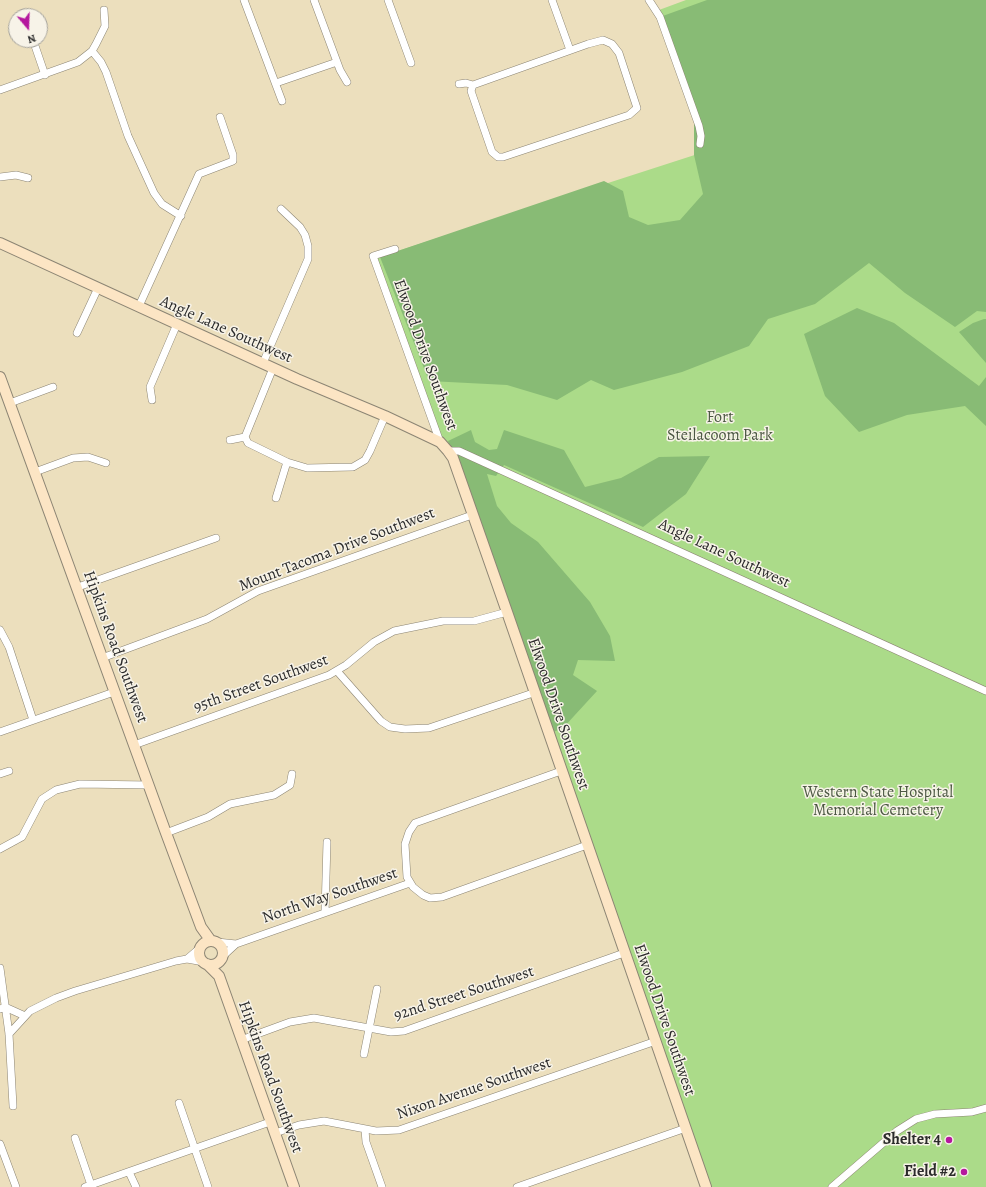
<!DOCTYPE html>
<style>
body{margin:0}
#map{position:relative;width:986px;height:1187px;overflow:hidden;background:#ecdfbd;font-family:Alegreya,serif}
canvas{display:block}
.north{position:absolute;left:8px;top:8px;width:40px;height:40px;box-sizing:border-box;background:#f7f3e8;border:1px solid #a5a39c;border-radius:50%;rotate:161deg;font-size:11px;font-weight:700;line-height:16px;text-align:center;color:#2b2b2b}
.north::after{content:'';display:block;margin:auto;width:14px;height:18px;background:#b5179e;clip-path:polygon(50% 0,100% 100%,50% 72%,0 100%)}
</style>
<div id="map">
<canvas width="986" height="1187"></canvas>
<div class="north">N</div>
</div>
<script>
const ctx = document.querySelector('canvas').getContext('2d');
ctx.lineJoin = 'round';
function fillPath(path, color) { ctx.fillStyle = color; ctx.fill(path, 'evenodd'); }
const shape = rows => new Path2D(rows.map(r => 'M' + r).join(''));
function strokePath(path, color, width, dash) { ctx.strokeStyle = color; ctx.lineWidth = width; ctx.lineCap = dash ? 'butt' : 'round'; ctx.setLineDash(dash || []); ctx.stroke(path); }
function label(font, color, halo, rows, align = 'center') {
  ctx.font = font + ' Alegreya,serif'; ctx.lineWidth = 3; ctx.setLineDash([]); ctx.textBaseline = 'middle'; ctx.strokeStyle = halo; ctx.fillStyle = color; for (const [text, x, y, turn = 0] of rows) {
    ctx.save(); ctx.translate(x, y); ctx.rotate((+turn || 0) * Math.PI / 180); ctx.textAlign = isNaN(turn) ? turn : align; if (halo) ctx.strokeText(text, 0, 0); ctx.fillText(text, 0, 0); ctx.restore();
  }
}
fillPath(shape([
 [686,0,986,0,986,1187,711,1187,376,258,707,151,659,10]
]), '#abdb89');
fillPath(shape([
 [707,0,986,0,986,312,977,311,955,327,905,293,869,263,815,304,768,319,749,346,682,372,614,390,591,380,557,400,507,385,429,381,380,257,604,181,623,191,629,217,648,225,680,220,703,194,694,155,694,113,660,17],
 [857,308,894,323,979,386,986,377,986,426,965,406,907,415,859,432,825,396,804,334],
 [984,319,986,319,986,363,959,332,973,323],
 [471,430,475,442,489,450,497,449,504,430,564,450,585,487,621,478,659,457,710,456,686,494,643,527,504,465,496,476,487,474,497,506,511,523,538,542,590,602,610,636,615,661,578,660,573,675,597,691,563,728,551,733,448,441]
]), '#88bb75');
const street = shape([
 [244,0,282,101],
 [314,0,340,70,347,82],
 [388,0,411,63],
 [552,0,570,50],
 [649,0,660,17,699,126,701,136,700,144],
 [33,40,45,75],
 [92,51,101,62,106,72,128,136,154,193,162,204,181,216],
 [276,83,337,62],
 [459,84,466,83,473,85,588,44,603,40,612,44,619,53,637,108,629,115,503,157,498,157,492,152,471,91,473,85],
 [0,90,78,62,92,51,96,44,105,26,104,10],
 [0,177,16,175,28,178],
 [395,249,373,256,440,442],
 [139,306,199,174,233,161,233,155,220,117],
 [77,333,98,288],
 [263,363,308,259,308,246,305,235,300,227,281,209],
 [273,368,245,437,248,443,287,462,307,468,353,467,365,460,370,451,385,416],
 [152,400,150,387,177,324],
 [10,403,53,387],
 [230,440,245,437],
 [448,451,459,451,986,691],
 [35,472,73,458,88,457,106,463],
 [276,498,287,462],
 [78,587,216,538],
 [0,630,9,647,33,720],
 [102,658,207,619,258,591,472,515],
 [337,671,381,721,390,727,405,729,429,728,533,693],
 [0,732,114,692],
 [134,745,329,675,346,665,374,642,394,631,443,621,474,621,507,612],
 [561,771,415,823,409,832,405,844,407,877,413,887,423,895,430,898,442,897,587,845],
 [0,774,9,771],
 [166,833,208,817,230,804,274,795,290,785,292,774],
 [0,849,22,837,42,799,56,790,80,784,149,785],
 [325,912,327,842],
 [217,942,236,944],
 [223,956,236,944,410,883],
 [187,959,200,948],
 [0,968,9,1034,13,1106],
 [0,1009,5,1007,25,1016],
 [9,1034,30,1011,56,998,75,991,176,961,187,959,204,962],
 [241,1040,290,1022,314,1018,391,1032,404,1031,624,953],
 [364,1054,377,989],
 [179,1103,208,1187],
 [365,1130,366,1142,382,1187],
 [275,1133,299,1125,324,1121,376,1131,399,1130,656,1041],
 [75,1138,91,1185],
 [0,1144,16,1187],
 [129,1172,136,1187],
 [85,1187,270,1122],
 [517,1187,686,1128],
 [832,1187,897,1131,916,1119,935,1114,972,1112,986,1108]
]);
const secondary = shape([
 [0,243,297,379,385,416,440,442,448,451,453,458,507,612,706,1187],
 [0,377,166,833,201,927,211,941],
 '199 953a12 12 0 1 1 24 0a12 12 0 1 1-24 0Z',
 [207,964,219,976,294,1187]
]);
strokePath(street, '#8c8574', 8);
strokePath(secondary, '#8c8574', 12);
strokePath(street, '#fff', 7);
strokePath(secondary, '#fce5c4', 10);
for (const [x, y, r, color] of [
 [949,1140,4,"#b5179e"],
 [964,1172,4,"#b5179e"]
]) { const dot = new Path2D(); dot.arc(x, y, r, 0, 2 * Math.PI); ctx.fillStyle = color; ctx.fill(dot); strokePath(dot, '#f7f3e8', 1.5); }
label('16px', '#2b2b2b', '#f7f3e8', [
 ["Angle Lane Southwest",226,330,24],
 ["Elwood Drive Southwest",425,355,70],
 ["Mount Tacoma Drive Southwest",337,550,-21],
 ["Angle Lane Southwest",724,554,25],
 ["Hipkins Road Southwest",115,647,70],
 ["95th Street Southwest",261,684,-20],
 ["Elwood Drive Southwest",558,714,71],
 ["North Way Southwest",330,896,-19],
 ["92nd Street Southwest",464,994,-18],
 ["Elwood Drive Southwest",664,1020,71],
 ["Hipkins Road Southwest",270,1077,70],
 ["Nixon Avenue Southwest",474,1089,-19]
]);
label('16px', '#4b5742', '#f7f3e8', [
 ["Fort",720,418],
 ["Steilacoom Park",720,436],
 ["Western State Hospital",878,793],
 ["Memorial Cemetery",878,811]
]);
label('bold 16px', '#2b2b2b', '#f7f3e8', [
 ["Shelter 4",941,1140],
 ["Field #2",956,1172]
], 'right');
</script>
